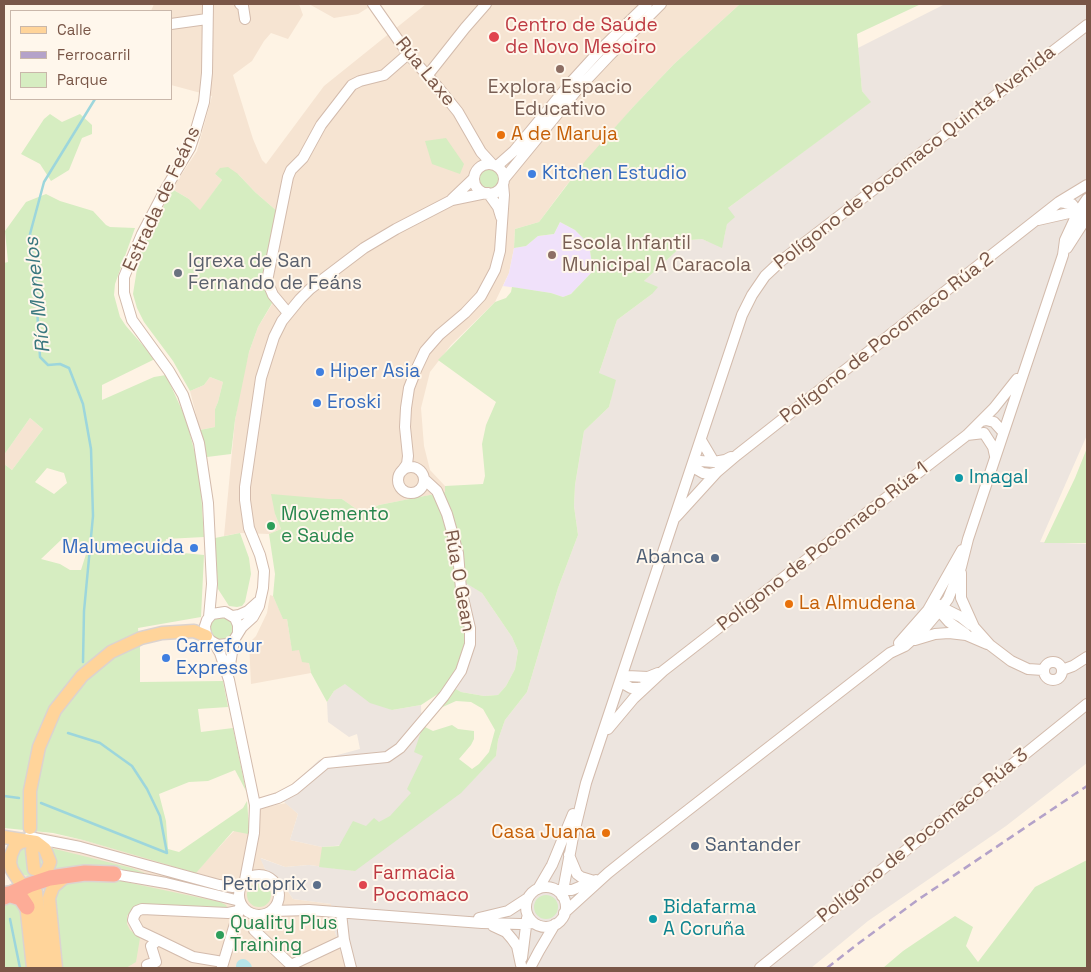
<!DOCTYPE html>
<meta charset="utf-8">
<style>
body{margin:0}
#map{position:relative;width:1091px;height:972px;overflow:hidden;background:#fef3e4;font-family:"Space Grotesk",sans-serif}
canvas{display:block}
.frame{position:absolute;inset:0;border:5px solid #795647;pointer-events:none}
.legend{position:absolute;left:10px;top:10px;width:162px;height:90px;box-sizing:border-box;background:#fff7ec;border:1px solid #c9b7aa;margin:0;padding:6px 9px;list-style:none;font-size:15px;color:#795647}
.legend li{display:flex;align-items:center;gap:10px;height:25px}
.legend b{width:25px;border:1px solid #c9b7aa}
</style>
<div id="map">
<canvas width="1091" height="972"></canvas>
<div class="frame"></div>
<ul class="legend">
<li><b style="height:6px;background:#ffd49a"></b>Calle</li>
<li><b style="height:6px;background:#b4a2c9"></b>Ferrocarril</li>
<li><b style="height:14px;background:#d6edc1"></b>Parque</li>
</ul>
</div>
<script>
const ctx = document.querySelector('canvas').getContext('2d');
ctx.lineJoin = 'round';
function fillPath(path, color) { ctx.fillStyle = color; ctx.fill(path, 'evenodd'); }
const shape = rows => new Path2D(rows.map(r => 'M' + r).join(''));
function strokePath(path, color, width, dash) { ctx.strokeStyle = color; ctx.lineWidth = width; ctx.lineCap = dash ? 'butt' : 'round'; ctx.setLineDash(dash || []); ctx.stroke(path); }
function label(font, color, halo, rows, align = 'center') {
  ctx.font = font + ' "Space Grotesk",sans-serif'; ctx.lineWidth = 4; ctx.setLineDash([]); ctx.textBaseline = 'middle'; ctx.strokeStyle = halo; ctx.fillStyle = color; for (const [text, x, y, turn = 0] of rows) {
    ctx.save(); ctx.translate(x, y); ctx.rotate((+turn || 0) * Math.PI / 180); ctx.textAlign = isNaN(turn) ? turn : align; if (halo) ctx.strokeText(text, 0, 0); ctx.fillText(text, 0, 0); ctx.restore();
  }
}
fillPath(shape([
 [154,4,299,4,303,15,288,39,271,33,264,41,252,61,233,75,253,139,262,160,266,164,324,86,426,4,740,4,674,64,633,107,565,187,539,222,515,229,514,248,509,273,495,302,451,345,430,372,421,408,424,446,430,470,445,486,446,492,379,505,362,513,342,499,329,499,275,514,281,529,269,534,240,533,224,536,235,420,242,380,249,352,258,327,274,301,266,289,278,212,255,192,238,174,215,174,222,180,200,211,189,199,172,189,197,151,212,96,171,85,171,11,151,11],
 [309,4,374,4,358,14,334,18],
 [210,377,223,382,218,402,215,409,215,427,200,430,190,391,204,385],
 [30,418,43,429,12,470,4,464,4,455],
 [270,595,273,596,283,618,287,619,292,650,299,649,309,663,311,673,251,684,249,643,256,636,267,613],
 [286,803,298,814,290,840,322,847,355,871,309,865,285,867,261,858,265,869,279,878,293,899,331,904,331,918,342,956,348,968,27,968,24,927,12,843,25,829,83,840,196,872,234,831,249,827,249,811]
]), '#f6e4d2');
fillPath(shape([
 [945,4,1087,4,1087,435,1040,542,1087,544,1087,763,1006,826,868,921,811,968,348,968,342,956,331,918,331,904,293,899,279,878,265,869,260,858,285,867,309,865,355,871,356,844,322,847,290,840,298,814,275,794,292,785,319,760,360,749,357,734,349,737,328,722,327,702,334,691,346,683,392,710,421,705,423,756,461,792,496,756,498,740,505,720,527,692,558,588,578,535,574,506,575,485,584,431,609,407,611,399,599,373,617,320,652,294,644,281,683,245,690,240,702,239,709,242,724,238,727,223,728,208,870,102,862,91,858,48],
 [464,581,482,593,512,637,518,651,515,669,506,686,498,695,484,696,461,692,453,688]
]), '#ede5df');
fillPath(shape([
 [560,222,575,230,589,244,593,271,571,294,563,297,551,293,503,286,509,273,514,248,526,246,538,236,554,234]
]), '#f0e1fa');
fillPath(shape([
 [740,4,921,4,857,34,862,91,871,102,728,208,735,217,727,224,722,248,702,239,690,240,683,245,644,281,658,287,652,294,617,320,599,373,616,380,609,407,584,431,575,485,574,506,578,535,558,588,527,692,505,720,498,740,496,756,461,793,355,871,319,867,322,847,339,846,353,821,366,826,374,818,379,822,390,816,411,793,407,789,423,756,414,752,423,726,433,731,452,725,458,729,474,731,474,739,471,745,459,759,472,769,479,764,489,752,495,730,483,709,471,702,456,701,436,710,444,690,421,705,392,710,370,703,345,684,334,691,327,702,311,673,309,663,302,662,299,650,292,651,287,619,283,619,273,596,275,574,269,534,281,529,275,514,271,494,329,499,342,499,362,513,379,505,445,492,445,486,483,484,485,476,482,444,486,425,496,402,438,360,495,302,506,298,511,292,512,287,551,293,563,297,571,294,593,271,589,244,575,230,560,222,554,234,538,236,526,246,514,248,515,229,539,222,586,160,633,107,674,64],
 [464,582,482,593,512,637,518,651,515,669,506,686,498,695,484,696,461,692,454,688,473,626],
 [50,114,62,122,80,114,92,125,92,134,82,138,69,170,51,181,40,164,21,154,44,119],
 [446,138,464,164,460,174,432,164,425,141],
 [228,167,238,174,255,192,278,212,265,282,274,300,258,327,249,352,235,420,231,454,207,457,200,430,215,427,215,409,218,402,223,382,210,377,204,385,190,391,173,361,144,322,137,308,133,294,139,256,172,189,189,199,200,210,222,180,215,174,220,168],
 '478 179a11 11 0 1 1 22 0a11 11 0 1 1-22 0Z',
 [46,194,60,201,93,211,106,225,110,227,135,228,115,284,114,295,120,317,126,326,155,359,102,385,102,400,154,377,166,375,186,419,197,461,201,492,204,537,166,539,164,551,204,555,201,617,138,628,140,648,140,682,223,681,228,707,198,709,201,732,233,728,246,791,235,770,208,781,189,782,159,794,166,821,168,849,179,852,243,808,247,801,249,827,248,834,233,831,196,873,83,840,53,833,4,828,4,464,12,470,43,429,30,418,4,455,4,263,8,262,5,231,26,202],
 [47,468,64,473,67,483,54,494,35,482],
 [62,539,87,551,81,570,70,570,60,564,41,559],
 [1087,448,1087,543,1044,543,1075,478],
 [240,533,249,558,251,574,245,602,242,606,237,607,229,606,218,589,215,538],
 '209 628a12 12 0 1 1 24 0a12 12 0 1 1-24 0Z',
 [30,844,35,845,43,851,46,861,41,871,28,876,22,874,16,868,14,858,18,850,22,847],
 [26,847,38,848,40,869,28,873],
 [51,848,132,868,147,874,101,866,53,870],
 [1087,860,1087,968,883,968,903,951,955,916,973,927,966,946,978,962,1035,887],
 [89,879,121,881,220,902,226,905,228,909,141,905,132,909,127,916,127,924,130,930,140,938,136,962,126,968,61,968,54,899,62,884],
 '247 895a12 12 0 1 1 24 0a12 12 0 1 1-24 0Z',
 '534 907a12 12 0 1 1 24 0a12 12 0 1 1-24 0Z',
 [11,900,21,907,27,968,4,968,4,903]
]), '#d6edc1');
strokePath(shape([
 [83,662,84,611,93,516,91,449,83,404,69,368,60,364,48,365,40,357,35,276,30,234,44,182,95,99],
 [68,733,100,743,132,766,147,789,160,816,167,853],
 [4,796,19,798],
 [41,803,167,853],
 [10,919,20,968]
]), '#9dd6dc', 2.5);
strokePath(shape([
 [243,966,245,968]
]), '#b7e5e9', 14);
const minor = shape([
 [208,4,207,73,204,102,195,133,190,148,165,190,142,234,124,277,124,293,132,320,169,371,183,395,199,443,208,503,212,584,209,617],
 [240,4,243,6,245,19],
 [373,4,408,54,437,86,458,112,481,152,492,164],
 [171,24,207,19],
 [427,76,465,28,486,4],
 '474 179a15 15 0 1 1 30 0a15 15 0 1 1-30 0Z',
 [497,166,514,151,572,81,603,47,647,4],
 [504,179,577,90,609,56,661,4],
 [488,193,498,207,501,217],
 [452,199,474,178],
 [1059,202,1072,204,1078,212,1080,217],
 [1038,220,1082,210],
 [1067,248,1087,217],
 [288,313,273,295,267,281,288,177,291,170,303,158,321,125,352,85,360,81,384,75,408,54],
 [981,421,986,420,994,422,1003,432],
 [967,435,984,433,993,447,995,456],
 [701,440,714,462],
 '398 480a13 13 0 1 1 26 0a13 13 0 1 1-26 0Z',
 [402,471,407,464,408,456,405,427,406,408,409,388,416,370,425,351,439,335,465,313,481,296,495,270,500,251,504,195,503,184],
 [717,472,710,474,703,473,696,469,693,463,700,461,714,462,725,460,731,457],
 [676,517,717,472,737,455,1059,202,1087,185],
 [961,573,961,598,974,627,990,645,1011,661,1028,669,1043,670],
 [940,605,942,614,949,622,966,634],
 [937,610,945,609,961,617,971,625],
 [233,616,239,615,248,611,258,602],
 [238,633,238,625,235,618,225,612,212,614,207,620,205,626,206,636,211,641,218,645,227,644,234,640,242,627,253,617,259,606,263,588,264,571,260,555,249,528,245,500,245,487,261,378,274,337,282,321,300,299,310,289,364,248,396,229,452,200,486,193],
 [915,640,935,634,949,633,966,635,987,644],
 [214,643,220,653,229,680,255,805,254,833,245,880],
 [899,643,928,610,962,550],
 '1044 671a9 9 0 1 1 18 0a9 9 0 1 1-18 0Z',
 [1062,670,1073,666,1087,657],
 [229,671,234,640],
 [643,677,646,682,645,687,638,688,631,688,624,684,621,678,627,676,648,677,658,673],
 [608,729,634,698,663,671,967,435,994,408,1017,379],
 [255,805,278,798,295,789,326,763,387,757,400,748,444,696,461,671,470,644,470,628,461,589,458,553,447,514,437,491,424,479],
 [29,837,80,847,219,885,233,887,241,885],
 [569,855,577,874,581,877,594,881],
 [108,873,166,883,240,901],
 '239 895a20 20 0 1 1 40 0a20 20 0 1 1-40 0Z',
 '526 907a20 20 0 1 1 40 0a20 20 0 1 1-40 0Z',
 [538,889,552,865,573,814],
 [558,890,572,890,596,880],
 [562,896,573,837,586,783,742,315,752,295,765,276,781,261,1087,25],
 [272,911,309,910,482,923,520,924,534,923],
 [341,913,344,940,351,968],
 [564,913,608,873,638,849,890,653,905,646,924,629,940,610,948,599,961,567,968,539,1063,255,1065,240,1078,212,1087,199],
 [261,915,255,924,254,930,291,965,344,940],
 [479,918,508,911,528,898],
 [493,926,506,932,512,939,517,946,521,965],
 [522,958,527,918],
 [223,962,193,957,158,940,139,931,133,920,134,916,137,911,142,909,228,913,238,911],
 [147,965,156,962,151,946,158,940],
 [222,967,240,907],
 [530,968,539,951,555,924],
 [760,968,1087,704]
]);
const major = shape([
 [30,828,30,791,39,747,55,710,82,676,111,652,141,638,162,633,194,631,206,636],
 [4,837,36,842,45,849,50,862,47,870,40,877],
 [27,841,21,842,15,846,11,855,10,863,12,870,23,887,25,894,33,968],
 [32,850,34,869],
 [36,892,45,968],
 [56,968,49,898,53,887,66,876]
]);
const highway = shape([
 [8,894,21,898,27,907],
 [4,897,29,885,50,878,85,873,114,874]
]);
strokePath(minor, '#d3bbac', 12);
strokePath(major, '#dcd3cf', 15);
strokePath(highway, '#dcd3cf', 18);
strokePath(minor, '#fff', 10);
strokePath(major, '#ffd49a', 12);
strokePath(highway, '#fdac97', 15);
strokePath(shape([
 [827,968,859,943,919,899,1087,786]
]), '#b4a2c9', 2.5, [8, 5]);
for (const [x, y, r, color] of [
 [494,37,6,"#e0444e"],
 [560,69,5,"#8d6e63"],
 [501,135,5,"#e8710a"],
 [532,174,5,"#3f7fe0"],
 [552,255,5,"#8d6e63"],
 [178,273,5,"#6b7280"],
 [320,372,5,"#3f7fe0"],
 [317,403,5,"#3f7fe0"],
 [959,478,5,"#0f9aa8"],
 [271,526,5,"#2e9e5b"],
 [194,548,5,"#3f7fe0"],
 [715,558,5,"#5c6f8a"],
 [789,604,5,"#e8710a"],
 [166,658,5,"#3f7fe0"],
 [606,833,5,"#e8710a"],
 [695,846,5,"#5c6f8a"],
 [317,885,5,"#5c6f8a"],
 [363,885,5,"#e0444e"],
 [653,919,5,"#0f9aa8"],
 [220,935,5,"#2e9e5b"]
]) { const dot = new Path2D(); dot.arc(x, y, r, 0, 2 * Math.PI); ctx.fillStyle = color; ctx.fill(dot); strokePath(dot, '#fff7ec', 2); }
label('19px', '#be3a42', '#fff7ec', [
 ["Centro de Saúde",505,26],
 ["de Novo Mesoiro",505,48],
 ["Farmacia",373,874],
 ["Pocomaco",373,896]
], 'left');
label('19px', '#795647', '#fff7ec', [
 ["Rúa Laxe",425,72,51],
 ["Polígono de Pocomaco Quinta Avenida",915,158,-38],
 ["Estrada de Feáns",162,199,-65],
 ["Polígono de Pocomaco Rúa 2",887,338,-38],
 ["Polígono de Pocomaco Rúa 1",823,547,-38],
 ["Rúa O Gean",459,581,80],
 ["Polígono de Pocomaco Rúa 3",923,836,-39]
]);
label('19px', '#785e54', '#fff7ec', [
 ["Explora Espacio",560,88],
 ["Educativo",560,110],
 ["Escola Infantil",562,244,"left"],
 ["Municipal A Caracola",562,266,"left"]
]);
label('19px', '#c56008', '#fff7ec', [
 ["A de Maruja",511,135],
 ["La Almudena",799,604],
 ["Casa Juana",596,833,"right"]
], 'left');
label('19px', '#366cbe', '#fff7ec', [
 ["Kitchen Estudio",542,174],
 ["Hiper Asia",330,372],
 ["Eroski",327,403],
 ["Malumecuida",184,548,"right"],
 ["Carrefour",176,647],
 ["Express",176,669]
], 'left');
label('19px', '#5b616d', '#fff7ec', [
 ["Igrexa de San",188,262],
 ["Fernando de Feáns",188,284]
], 'left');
label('19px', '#0d838f', '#fff7ec', [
 ["Imagal",969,478],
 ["Bidafarma",663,908],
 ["A Coruña",663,930]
], 'left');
label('19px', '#27864d', '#fff7ec', [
 ["Movemento",281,515],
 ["e Saude",281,537],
 ["Quality Plus",230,924],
 ["Training",230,946]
], 'left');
label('19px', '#4e5e75', '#fff7ec', [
 ["Abanca",705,558],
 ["Santander",705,846,"left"],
 ["Petroprix",307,885]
], 'right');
label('italic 20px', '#3a787f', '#fff7ec', [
 ["Río Monelos",38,295,-96]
]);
</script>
